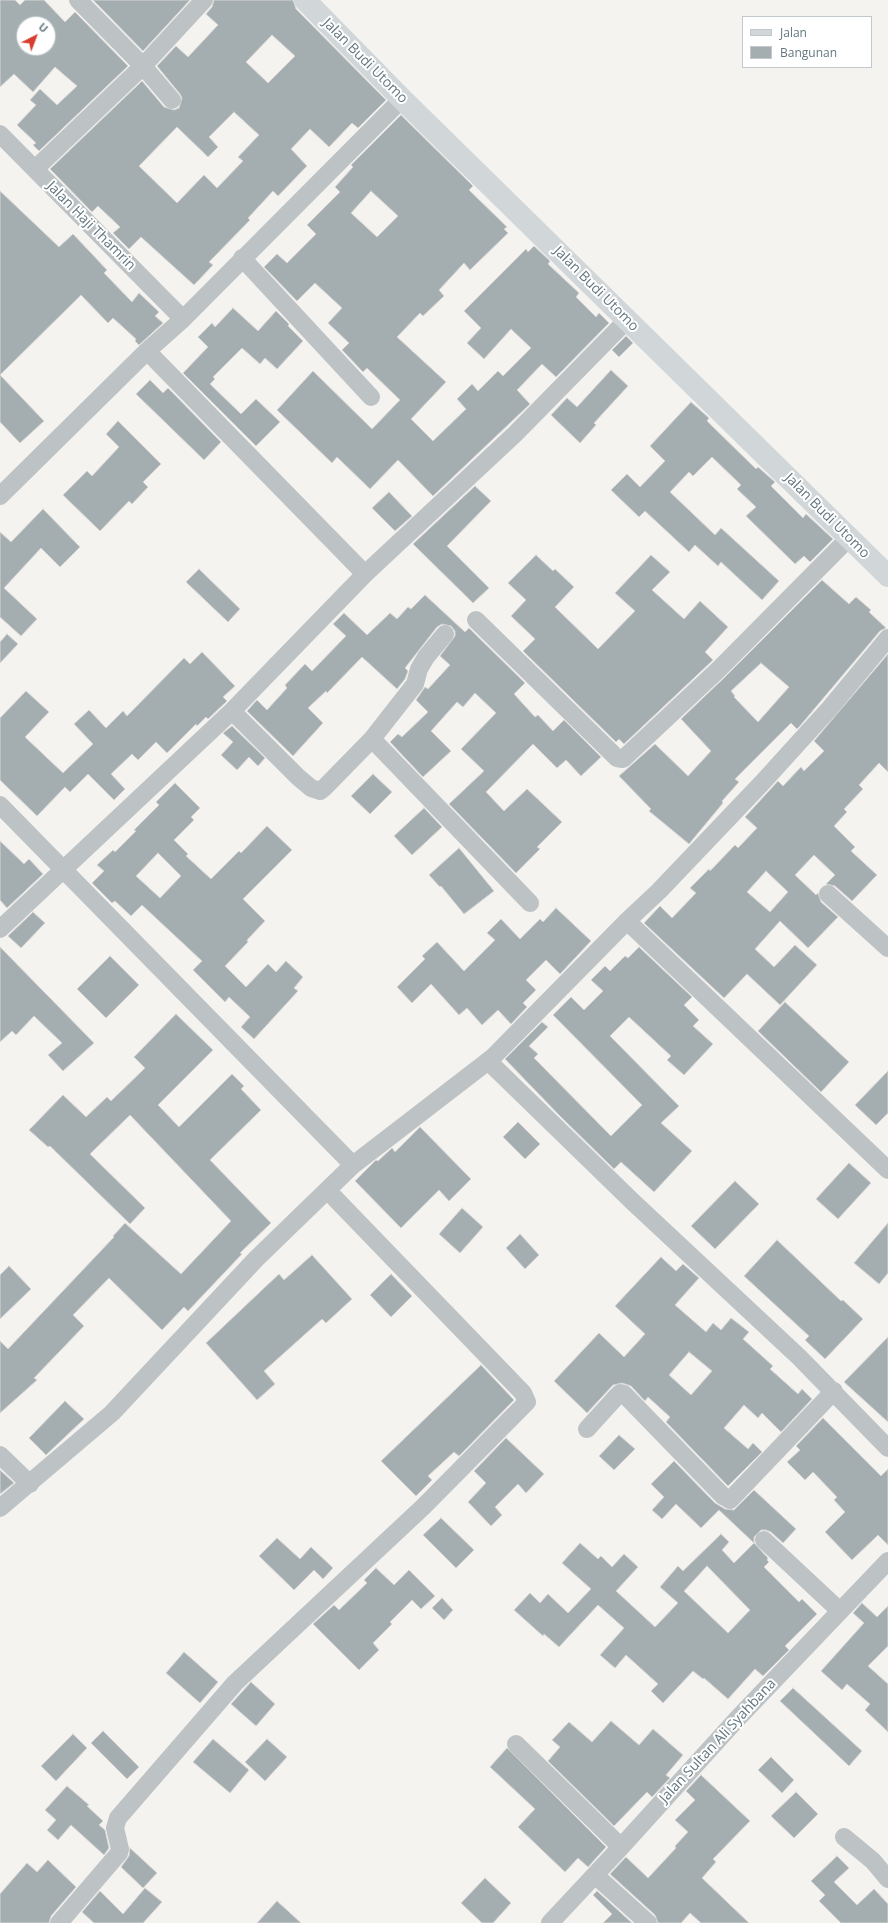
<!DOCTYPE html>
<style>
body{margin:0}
#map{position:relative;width:888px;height:1923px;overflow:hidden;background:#f4f3f0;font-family:"Open Sans",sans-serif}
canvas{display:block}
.legend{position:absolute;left:742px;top:16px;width:130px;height:52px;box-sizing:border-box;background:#fff;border:1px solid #c1c9cc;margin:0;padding:5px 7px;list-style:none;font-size:12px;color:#64777f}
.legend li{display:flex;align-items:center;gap:8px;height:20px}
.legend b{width:20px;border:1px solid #c1c9cc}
.north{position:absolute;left:16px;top:16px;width:40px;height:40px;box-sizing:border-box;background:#fff;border:1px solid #c1c9cc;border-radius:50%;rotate:42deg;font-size:11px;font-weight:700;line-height:16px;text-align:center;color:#64777f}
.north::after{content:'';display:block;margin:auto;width:14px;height:18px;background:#d73e2d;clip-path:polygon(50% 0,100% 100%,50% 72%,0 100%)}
</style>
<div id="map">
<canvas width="888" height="1923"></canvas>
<ul class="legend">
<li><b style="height:5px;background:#d1d6d9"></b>Jalan</li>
<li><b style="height:11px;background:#a4aeb0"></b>Bangunan</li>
</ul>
<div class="north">U</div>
</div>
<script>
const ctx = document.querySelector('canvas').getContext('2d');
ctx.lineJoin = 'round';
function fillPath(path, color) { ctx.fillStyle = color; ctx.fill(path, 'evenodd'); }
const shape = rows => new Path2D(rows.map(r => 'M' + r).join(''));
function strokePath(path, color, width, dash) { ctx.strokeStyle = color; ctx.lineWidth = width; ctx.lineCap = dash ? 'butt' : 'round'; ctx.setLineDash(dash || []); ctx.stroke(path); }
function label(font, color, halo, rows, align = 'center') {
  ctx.font = font + ' "Open Sans",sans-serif'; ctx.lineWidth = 4; ctx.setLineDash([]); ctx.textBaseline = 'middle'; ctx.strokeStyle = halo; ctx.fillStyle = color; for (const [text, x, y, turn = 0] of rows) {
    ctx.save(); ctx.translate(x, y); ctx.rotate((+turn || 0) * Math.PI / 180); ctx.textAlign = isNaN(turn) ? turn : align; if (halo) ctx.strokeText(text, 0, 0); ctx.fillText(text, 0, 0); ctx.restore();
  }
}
const building = shape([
 [0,0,15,0,20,5,25,0,44,0,65,22,75,12,128,66,39,151,33,145,36,143,17,125,36,105,30,100,40,89,57,105,77,86,55,67,33,92,14,74,0,87,0,0],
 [24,24,48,24,48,48,24,48,24,24],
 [93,0,190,0,143,51,93,0],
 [214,0,293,0,296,9,386,100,358,128,352,123,329,147,310,129,291,149,307,166,278,196,273,191,248,218,250,220,209,262,213,265,194,285,141,237,129,249,113,233,120,227,98,206,92,212,50,169,142,81,164,107,174,110,179,108,182,98,180,94,157,66,176,46,188,57,218,25,206,14,212,7,214,0],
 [272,35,295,56,268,83,246,62,272,35],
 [234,112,259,135,238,157,243,161,217,188,204,175,177,203,139,166,177,127,208,157,218,147,209,137,234,112],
 [401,115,473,186,469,190,507,227,504,229,508,233,470,270,464,263,439,290,444,296,423,316,420,313,397,337,446,382,411,419,433,441,466,409,457,399,472,384,478,391,498,371,503,376,531,348,511,329,484,359,467,343,481,328,464,311,526,249,528,252,534,246,550,261,548,264,579,293,576,297,596,317,599,313,609,323,556,377,542,364,517,390,530,404,433,496,398,460,370,489,337,457,332,463,277,410,313,371,372,429,400,400,367,368,363,372,342,350,349,343,328,323,342,308,315,283,297,301,264,267,277,254,287,263,316,234,307,225,340,192,335,187,353,167,351,165,401,115],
 [371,191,398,216,377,237,351,213,371,191],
 [0,191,59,247,73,234,107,270,104,273,132,302,139,293,159,312,155,316,163,323,139,345,135,341,136,339,113,318,108,323,81,295,0,375,0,191],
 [233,308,258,331,276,311,289,324,288,326,303,341,277,369,265,358,260,364,242,348,213,377,215,379,210,384,241,414,256,399,280,422,256,446,183,373,208,347,198,337,212,323,215,327,233,308],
 [626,336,633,343,619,357,612,350,626,336],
 [611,370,628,386,594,423,596,425,580,443,551,415,567,398,577,407,611,370],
 [0,375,44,421,20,443,0,422,0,375],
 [150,380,163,393,168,388,221,442,204,460,136,394,150,380],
 [691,402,709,418,707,421,756,469,758,467,775,482,771,486,803,518,806,514,833,539,810,562,804,556,795,564,746,516,756,507,737,489,741,485,712,457,693,476,689,472,670,492,715,535,721,528,779,581,762,600,721,562,718,566,695,545,689,552,645,511,639,517,611,490,627,474,640,487,665,461,650,446,691,402],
 [118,421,161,464,143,482,148,487,132,504,129,501,100,531,63,495,87,471,92,476,119,447,106,434,118,421],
 [475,486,491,501,447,546,489,588,473,603,413,544,475,486],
 [389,492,412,516,395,531,372,508,389,492],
 [43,509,80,547,60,567,41,548,4,588,37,619,21,636,0,617,0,532,11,542,43,509],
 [536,555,553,571,555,569,574,587,555,607,598,649,635,611,615,593,651,555,670,572,652,590,684,619,700,601,728,627,705,652,713,660,624,744,619,739,616,742,523,651,535,639,511,616,526,600,508,583,536,555],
 [199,569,240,609,228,622,186,582,199,569],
 [822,580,849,604,856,597,871,610,869,612,886,628,880,631,799,727,797,729,791,723,735,779,739,782,722,801,723,803,689,844,649,811,651,809,619,776,655,744,688,776,711,751,681,719,726,676,822,580],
 [761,663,789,687,758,722,734,697,735,696,731,691,761,663],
 [425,595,465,632,469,628,525,683,514,694,535,717,538,715,553,731,564,720,601,757,581,776,566,760,557,768,533,744,486,792,504,811,527,789,562,822,537,847,540,849,516,873,449,804,484,771,461,749,496,713,475,693,463,707,457,702,431,731,451,751,423,777,390,742,398,734,402,737,428,712,416,700,425,687,428,689,450,665,440,656,455,636,455,631,451,626,442,624,437,627,405,668,408,671,405,679,397,689,362,657,327,693,326,691,308,708,323,723,293,756,247,711,257,700,267,710,287,688,285,685,305,664,312,671,346,636,333,624,344,613,367,635,390,613,397,619,408,607,411,609,425,595],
 [7,634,18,644,0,663,0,642,7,634],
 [202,652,235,686,223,697,227,701,208,719,206,717,197,726,196,724,167,753,156,742,138,760,132,754,111,774,125,789,114,800,88,774,70,792,65,787,37,816,0,780,0,718,26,691,49,712,25,737,63,773,93,744,74,724,89,710,106,728,123,711,127,716,184,658,190,664,202,652],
 [888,654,888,772,879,763,859,785,863,789,844,809,847,812,834,826,855,847,851,851,877,875,852,901,835,886,826,884,835,875,814,855,795,875,816,895,818,893,821,902,838,917,808,948,780,921,755,949,774,967,795,945,817,965,780,1005,747,974,724,998,644,923,660,906,672,918,696,893,690,888,709,869,710,871,735,845,738,848,757,828,745,817,778,781,783,786,801,767,804,771,824,751,814,741,888,654],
 [766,871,788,892,770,912,747,892,766,871],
 [232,726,265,758,258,766,249,757,237,770,221,755,233,742,223,733,232,726],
 [373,774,392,792,370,814,351,796,373,774],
 [175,783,200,808,191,817,194,820,174,840,188,854,186,856,211,879,239,851,241,853,267,826,292,850,243,899,265,921,247,940,248,942,225,966,246,987,268,964,276,972,286,961,303,977,294,988,298,991,254,1039,241,1027,250,1017,229,997,225,1002,193,970,202,961,142,905,131,916,115,901,112,903,92,883,104,871,97,865,113,850,115,852,136,831,134,830,159,805,156,802,175,783],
 [158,853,181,876,160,898,136,876,158,853],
 [424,808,442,827,412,855,394,836,424,808],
 [0,841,24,864,29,859,43,874,7,908,0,900,0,841],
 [459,848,494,891,464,914,441,886,440,887,429,875,459,848],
 [556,908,591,941,560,974,546,960,526,980,536,990,523,1003,527,1007,511,1024,498,1010,482,1025,467,1008,459,1015,431,984,412,1003,397,987,425,959,422,956,437,942,464,971,495,940,487,933,501,919,520,939,540,919,543,922,556,908],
 [33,912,45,923,21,948,8,936,33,912],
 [0,947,94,1043,63,1071,48,1055,62,1043,34,1016,16,1035,12,1031,0,1042,0,947],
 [639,947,692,997,684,1005,699,1020,693,1026,713,1044,684,1075,667,1060,671,1056,629,1017,610,1036,679,1106,661,1123,692,1151,654,1192,621,1162,614,1169,560,1116,505,1059,542,1022,548,1027,529,1046,538,1054,534,1058,611,1136,642,1105,553,1015,571,997,584,1010,603,991,591,980,605,966,610,971,625,956,628,958,639,947],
 [110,956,139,985,106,1018,77,989,110,956],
 [785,1002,849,1062,821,1092,758,1031,785,1002],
 [176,1014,213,1050,158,1105,179,1127,232,1074,244,1086,241,1089,261,1110,210,1160,271,1223,240,1253,242,1254,188,1311,184,1307,162,1330,109,1278,73,1315,84,1326,34,1378,37,1380,0,1413,0,1341,8,1349,114,1237,113,1236,125,1223,181,1274,231,1221,130,1115,90,1154,145,1208,130,1224,50,1146,48,1147,29,1130,63,1095,86,1117,107,1097,111,1101,145,1068,134,1057,176,1014],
 [888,1071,888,1113,876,1125,855,1105,888,1071],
 [518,1122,540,1144,525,1159,503,1137,518,1122],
 [420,1127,471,1179,449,1201,439,1190,401,1228,355,1181,376,1160,378,1161,392,1148,395,1152,420,1127],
 [849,1163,871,1183,838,1219,816,1199,849,1163],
 [735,1181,759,1204,715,1249,691,1226,735,1181],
 [462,1208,483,1227,460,1253,439,1234,462,1208],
 [888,1223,888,1273,879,1284,854,1263,888,1223],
 [520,1234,539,1255,525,1269,506,1248,520,1234],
 [777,1240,841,1301,843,1300,863,1319,825,1359,805,1340,809,1336,744,1276,777,1240],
 [312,1255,352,1299,326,1323,322,1319,264,1371,275,1384,257,1400,206,1343,279,1274,284,1280,312,1255],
 [661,1257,676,1271,683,1264,699,1278,675,1305,706,1332,713,1323,721,1330,731,1318,749,1332,743,1339,773,1366,770,1369,798,1394,802,1389,812,1399,781,1432,762,1413,758,1418,744,1405,724,1428,748,1449,753,1443,762,1452,728,1486,666,1422,670,1417,648,1397,645,1401,631,1386,622,1383,613,1385,587,1413,554,1381,599,1333,624,1357,645,1334,615,1306,661,1257],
 [689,1352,712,1371,691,1395,669,1375,689,1352],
 [9,1266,31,1289,0,1319,0,1275,9,1266],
 [391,1274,412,1296,391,1317,370,1295,391,1274],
 [888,1337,888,1422,844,1382,888,1337],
 [481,1365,514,1400,459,1456,454,1452,428,1476,432,1480,416,1496,381,1461,481,1365],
 [65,1401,84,1419,46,1455,29,1438,65,1401],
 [823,1418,881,1476,888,1469,888,1545,878,1535,852,1560,825,1532,845,1512,834,1500,837,1497,813,1472,805,1480,787,1462,800,1450,796,1446,823,1418],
 [619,1435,635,1449,614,1470,599,1456,619,1435],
 [506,1438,544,1474,526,1493,518,1484,495,1507,502,1515,491,1526,468,1502,486,1483,474,1471,506,1438],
 [674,1461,715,1503,725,1509,734,1510,754,1490,796,1529,783,1543,771,1532,766,1530,761,1530,754,1537,754,1543,719,1510,701,1528,676,1504,662,1519,652,1510,664,1497,651,1484,674,1461],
 [0,1470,14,1483,0,1494,0,1470],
 [441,1518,474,1550,456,1568,423,1535,441,1518],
 [721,1534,729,1542,722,1550,734,1563,754,1543,768,1558,767,1560,769,1562,764,1567,799,1602,802,1599,817,1614,785,1646,789,1650,763,1676,755,1669,728,1699,704,1678,703,1679,693,1671,663,1703,651,1691,658,1684,626,1655,615,1668,600,1655,624,1628,598,1605,559,1647,544,1634,543,1636,514,1610,530,1593,540,1603,548,1594,568,1613,591,1589,562,1563,580,1543,598,1559,601,1556,612,1567,624,1554,638,1567,616,1591,655,1627,678,1603,660,1587,678,1566,683,1571,721,1534],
 [707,1566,750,1610,728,1633,684,1591,707,1566],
 [277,1538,300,1559,311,1547,333,1568,323,1579,314,1570,294,1590,259,1556,277,1538],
 [376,1568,394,1585,409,1570,435,1596,421,1609,412,1600,390,1622,392,1624,373,1643,379,1650,359,1670,313,1624,334,1605,339,1610,367,1583,364,1580,376,1568],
 [442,1598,453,1610,444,1620,432,1608,442,1598],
 [862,1603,877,1617,888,1606,888,1646,868,1666,888,1684,888,1732,865,1710,870,1704,847,1684,842,1690,821,1671,864,1623,853,1613,862,1603],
 [184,1652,218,1682,200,1703,166,1673,184,1652],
 [251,1682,275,1704,256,1726,231,1704,251,1682],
 [793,1688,862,1751,849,1766,780,1701,793,1688],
 [611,1721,639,1745,653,1729,683,1755,666,1775,670,1778,652,1797,647,1792,614,1826,548,1761,560,1747,552,1740,569,1722,592,1742,611,1721],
 [103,1731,139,1767,127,1779,91,1743,103,1731],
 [73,1734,87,1748,56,1781,41,1766,73,1734],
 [213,1739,249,1770,230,1793,193,1762,213,1739],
 [267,1739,287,1757,265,1781,245,1762,267,1739],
 [507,1748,606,1847,588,1867,578,1858,565,1872,518,1827,535,1809,490,1767,507,1748],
 [771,1757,794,1780,782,1793,758,1770,771,1757],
 [701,1775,750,1821,713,1859,716,1862,702,1878,749,1923,701,1923,690,1913,681,1923,658,1923,655,1915,610,1874,626,1857,648,1878,676,1848,675,1846,688,1832,675,1820,695,1800,686,1791,701,1775],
 [67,1786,89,1805,87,1806,103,1821,99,1825,105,1830,109,1848,104,1855,71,1825,58,1840,47,1830,56,1820,45,1810,67,1786],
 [796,1792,818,1814,794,1838,771,1816,796,1792],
 [130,1848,157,1873,143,1888,121,1867,129,1856,130,1848],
 [837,1856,849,1868,834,1882,857,1905,874,1889,888,1904,888,1923,841,1923,819,1901,825,1895,811,1881,837,1856],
 [48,1860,76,1887,51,1916,49,1923,0,1923,0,1894,27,1863,37,1872,48,1860],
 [485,1878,511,1903,493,1923,482,1923,461,1903,485,1878],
 [145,1888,162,1902,143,1923,94,1923,82,1912,100,1891,123,1914,145,1888],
 [597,1891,632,1923,603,1923,612,1914,593,1895,597,1891],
 [277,1901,301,1923,257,1923,277,1901]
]);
fillPath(building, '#a4aeb0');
strokePath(building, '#d5d4d3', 1);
strokePath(shape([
 [78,0,143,66,172,100],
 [0,134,183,319],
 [35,169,143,66,204,0],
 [242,258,371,397],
 [147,351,365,574],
 [0,496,147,351,183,319,402,99],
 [476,620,617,758,623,759,719,669,849,538],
 [232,711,298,777,311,788,320,791,324,788,372,739,415,684,419,669,426,657,445,634],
 [372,739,530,903],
 [0,805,353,1165],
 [828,894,888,948],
 [627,921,888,1170],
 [0,929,232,711,365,574,515,434,627,320],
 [488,1061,633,1202,799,1357,888,1448],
 [587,1429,617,1396,620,1393,624,1394,723,1496,730,1500,834,1391],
 [0,1455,30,1484],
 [0,1508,112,1413,256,1259,353,1165,492,1058,627,921,659,891,761,784,830,708,888,638],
 [764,1540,840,1611],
 [516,1744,621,1847],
 [844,1837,873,1861,888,1879],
 [595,1875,648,1923],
 [59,1923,119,1853,120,1849,115,1828,118,1818,235,1683,423,1507,527,1402,523,1393,327,1190],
 [550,1923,621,1847,737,1719,888,1561]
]), '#bdc2c4', 18);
strokePath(shape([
 [305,0,402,99,888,576]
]), '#d1d6d9', 22);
label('14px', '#64777f', '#fff', [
 ["Jalan Budi Utomo",365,61,45],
 ["Jalan Haji Thamrin",91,226,45],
 ["Jalan Budi Utomo",596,289,45],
 ["Jalan Budi Utomo",827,516,45],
 ["Jalan Sultan Ali Syahbana",718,1741,-47]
]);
</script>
